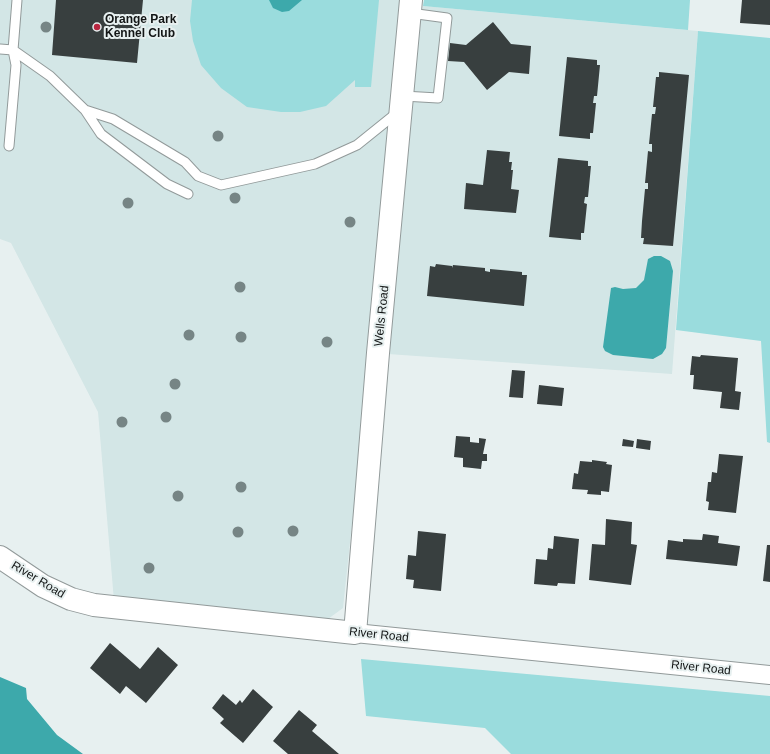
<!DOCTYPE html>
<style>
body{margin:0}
canvas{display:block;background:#e7f0f0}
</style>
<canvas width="770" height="754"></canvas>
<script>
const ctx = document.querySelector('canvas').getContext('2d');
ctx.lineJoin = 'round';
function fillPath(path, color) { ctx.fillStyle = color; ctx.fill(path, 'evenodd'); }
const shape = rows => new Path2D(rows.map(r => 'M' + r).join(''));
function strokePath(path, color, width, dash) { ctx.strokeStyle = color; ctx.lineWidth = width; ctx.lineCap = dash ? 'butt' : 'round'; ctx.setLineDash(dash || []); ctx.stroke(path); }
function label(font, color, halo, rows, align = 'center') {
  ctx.font = font + ' Helvetica,sans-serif'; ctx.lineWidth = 4; ctx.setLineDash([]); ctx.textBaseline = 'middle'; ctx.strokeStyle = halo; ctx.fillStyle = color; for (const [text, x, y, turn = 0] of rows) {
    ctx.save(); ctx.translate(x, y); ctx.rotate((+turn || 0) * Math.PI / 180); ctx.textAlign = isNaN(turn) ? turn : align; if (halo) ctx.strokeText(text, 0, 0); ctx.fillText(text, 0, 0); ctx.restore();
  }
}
fillPath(shape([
 [0,0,402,0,393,139,343,608,328,619,114,601,98,412,11,243,0,239],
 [423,6,698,31,672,374,388,354,409,116]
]), '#d3e6e6');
fillPath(shape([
 [192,0,379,0,371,87,355,87,355,80,326,106,300,112,281,112,247,107,221,88,201,65,193,41,190,21],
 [424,0,690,0,688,30,423,6],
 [698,31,770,38,770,443,767,442,761,341,676,330],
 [361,659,770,696,770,754,511,754,485,728,366,716]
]), '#9adcdd');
fillPath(shape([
 [269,0,302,0,289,11,282,12,273,8],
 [654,256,661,256,670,261,673,271,666,348,662,354,653,359,613,355,605,351,603,347,611,288,615,287,623,289,636,288,644,280,648,259],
 [0,677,26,688,27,699,57,735,83,754,0,754]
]), '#3da9ab');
fillPath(shape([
 [56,0,143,0,137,63,52,55],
 [742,0,770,0,770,25,740,23],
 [493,22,511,44,531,46,529,74,509,72,487,90,464,62,448,61,450,43,466,45],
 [567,57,597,60,597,65,600,65,597,96,594,96,593,103,596,103,593,133,590,133,590,139,559,136],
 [659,72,689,75,673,246,643,244,644,238,641,238,642,221,645,221,642,221,645,189,648,189,648,183,645,183,648,151,652,152,652,144,649,144,652,114,655,114,656,107,653,107,656,77,659,77],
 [487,150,510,152,509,162,512,162,511,170,513,170,511,189,519,190,516,213,464,209,466,183,483,185],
 [558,158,588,161,588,166,591,166,588,197,585,197,584,203,587,204,584,233,581,233,581,240,549,237],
 [436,264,452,266,452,268,453,265,485,268,485,271,490,272,490,269,522,272,522,275,527,275,524,306,427,296,430,266,435,267],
 [701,355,738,358,735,391,741,392,739,410,720,408,722,392,693,389,694,375,690,375,692,356,700,357],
 [512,370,525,371,523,398,509,397],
 [539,385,564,388,562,406,537,404],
 [456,436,470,437,470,442,479,443,479,438,486,439,483,454,487,454,487,461,482,461,481,469,463,467,463,458,454,457],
 [623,439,634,441,633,447,622,446],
 [637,439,651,441,650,450,636,448],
 [719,454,743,456,736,513,708,510,709,502,706,501,708,482,711,482,712,472,717,473],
 [592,460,607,462,606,464,612,465,609,492,601,491,601,495,587,494,588,490,572,489,574,473,578,474,580,461,592,462],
 [606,519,632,522,631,544,637,545,631,585,589,580,592,544,605,545],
 [418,531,446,534,441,591,413,588,414,580,406,579,408,555,416,556],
 [703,534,719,536,718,543,740,546,737,566,666,559,668,540,683,542,683,539,702,540],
 [554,536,579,539,575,584,558,583,557,586,534,584,536,559,547,560,548,548,553,549],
 [767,545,770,545,770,582,763,581],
 [110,643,140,669,158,647,178,665,146,703,126,686,120,694,90,668],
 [253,689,273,707,243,743,220,723,224,719,212,708,223,694,236,705,240,700,242,703],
 [299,710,317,725,312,731,339,754,288,754,273,741]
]), '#383f3f');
const service = shape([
 [0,49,13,50,50,76,85,110,101,134,167,184,188,194],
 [403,96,438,98,447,18,410,13],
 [85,110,113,119,185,162,198,176,221,185,315,164,357,145,398,112],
 [9,146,16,65,13,50,17,0]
]);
const minor = shape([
 [355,633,770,675]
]);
const tertiary = shape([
 [0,557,43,586,71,599,94,605,355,633,378,353,411,0]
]);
strokePath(service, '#929a9a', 11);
strokePath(minor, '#929a9a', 20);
strokePath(tertiary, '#929a9a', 24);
strokePath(service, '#fff', 9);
strokePath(minor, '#fff', 18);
strokePath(tertiary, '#fff', 22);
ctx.fillStyle = '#768585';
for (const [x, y] of [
 [46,27],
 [218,136],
 [235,198],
 [128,203],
 [350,222],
 [240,287],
 [189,335],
 [241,337],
 [327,342],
 [175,384],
 [166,417],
 [122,422],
 [241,487],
 [178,496],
 [293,531],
 [238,532],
 [149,568]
]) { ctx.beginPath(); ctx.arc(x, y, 5.5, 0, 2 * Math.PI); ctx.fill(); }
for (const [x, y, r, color] of [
 [97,27,4,"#b82640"]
]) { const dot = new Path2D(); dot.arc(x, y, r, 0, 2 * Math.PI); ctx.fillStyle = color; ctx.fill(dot); strokePath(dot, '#e7f0f0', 1.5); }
label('bold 12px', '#131616', '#e7f0f0', [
 ["Orange Park",105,20],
 ["Kennel Club",105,34]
], 'left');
label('12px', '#131616', '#e7f0f0', [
 ["Wells Road",382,316,-84],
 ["River Road",38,580,31],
 ["River Road",379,635,6],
 ["River Road",701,668,6]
]);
</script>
